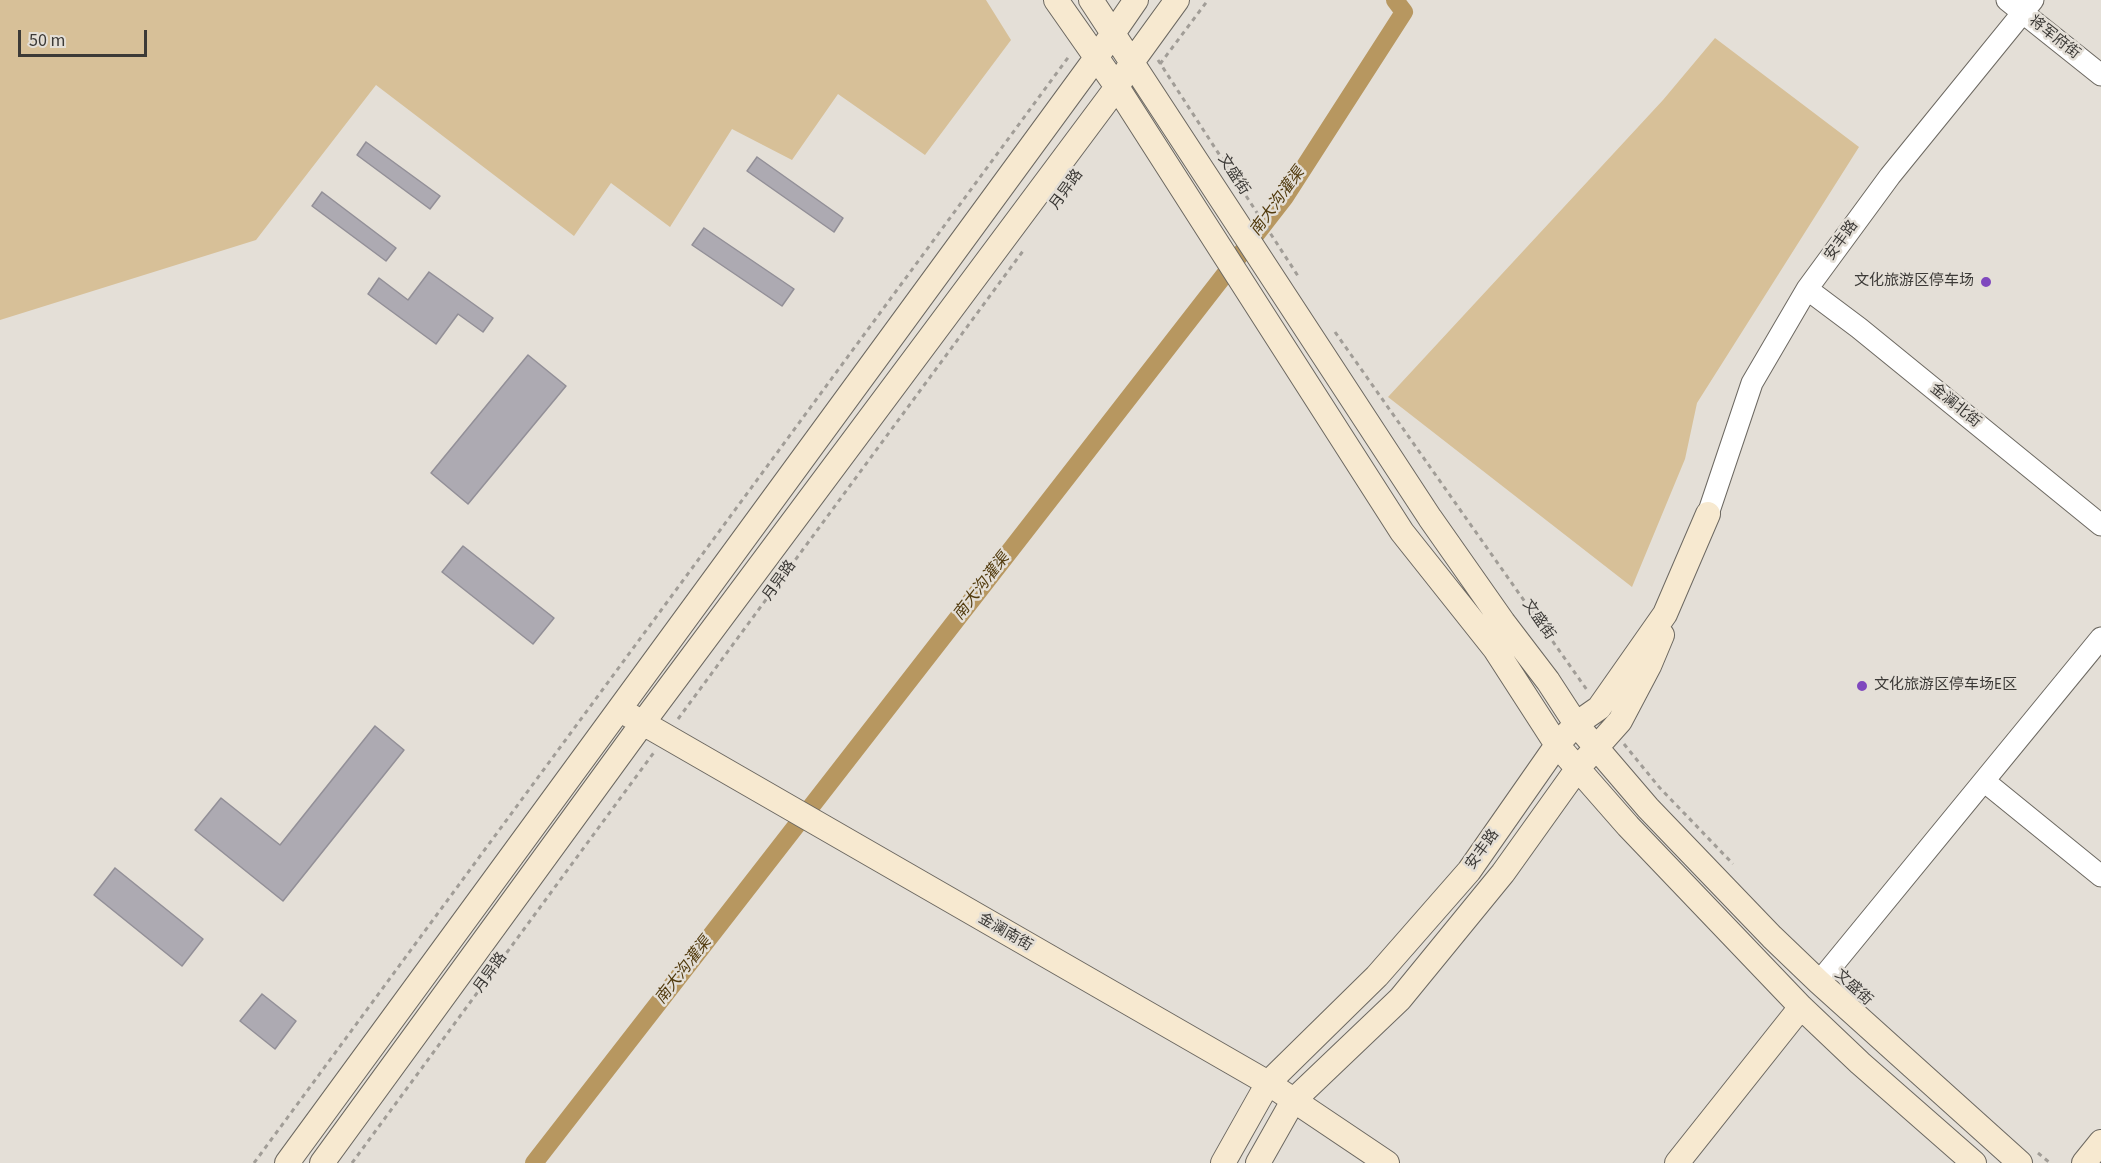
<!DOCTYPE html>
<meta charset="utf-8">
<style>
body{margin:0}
#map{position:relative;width:2101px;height:1163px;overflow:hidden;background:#e4dfd7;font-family:"Source Sans 3",sans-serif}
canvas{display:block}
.scale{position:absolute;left:18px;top:30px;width:129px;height:27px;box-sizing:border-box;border:3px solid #3c3a37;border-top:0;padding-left:8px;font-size:18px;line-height:21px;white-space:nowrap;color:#3c3a37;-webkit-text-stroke:4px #e4dfd7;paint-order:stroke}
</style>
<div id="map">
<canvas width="2101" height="1163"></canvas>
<div class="scale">50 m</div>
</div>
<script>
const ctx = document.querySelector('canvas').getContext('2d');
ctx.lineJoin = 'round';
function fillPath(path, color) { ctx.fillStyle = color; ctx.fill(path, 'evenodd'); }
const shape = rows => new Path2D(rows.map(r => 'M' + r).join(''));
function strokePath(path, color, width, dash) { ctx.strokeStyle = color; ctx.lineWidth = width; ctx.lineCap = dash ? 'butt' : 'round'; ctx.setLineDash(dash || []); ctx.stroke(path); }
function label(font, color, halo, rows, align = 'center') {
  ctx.font = font + ' "Source Sans 3","Noto Sans SC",sans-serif'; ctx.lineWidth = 5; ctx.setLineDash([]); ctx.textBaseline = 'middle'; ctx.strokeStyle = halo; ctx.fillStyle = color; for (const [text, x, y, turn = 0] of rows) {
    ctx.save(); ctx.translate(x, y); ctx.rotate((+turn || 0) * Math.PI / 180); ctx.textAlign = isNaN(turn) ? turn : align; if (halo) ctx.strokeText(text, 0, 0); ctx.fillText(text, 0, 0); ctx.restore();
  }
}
fillPath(shape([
 [0,0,986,0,1011,40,925,155,838,94,792,160,732,129,670,227,611,183,574,236,376,85,256,240,0,320],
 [1715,38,1859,147,1697,403,1685,459,1632,587,1388,397,1663,100]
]), '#d7c098');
strokePath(shape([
 [534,1163,1285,197,1404,12,1395,0]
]), '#b79760', 18);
const building = shape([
 [366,142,440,196,430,209,357,155,366,142],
 [757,157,843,218,834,232,747,171,757,157],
 [322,192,396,248,386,261,312,206,322,192],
 [704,228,794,289,782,306,692,245,704,228],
 [429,272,493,318,483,332,458,314,436,344,368,294,379,278,408,300,429,272],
 [528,355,566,386,468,504,431,473,528,355],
 [463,546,554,618,533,644,442,572,463,546],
 [375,726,404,750,283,901,195,830,221,798,280,845,375,726],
 [115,868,203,939,182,966,94,895,115,868],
 [262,994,296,1021,275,1049,240,1021,262,994]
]);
fillPath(building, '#adaab2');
strokePath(building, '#928f97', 1.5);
const tertiary = shape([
 [2007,0,2101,75],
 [1807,289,1859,328,2101,525],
 [1708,514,1752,383,1807,289,1890,176,2033,0],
 [1984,781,2101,876],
 [1819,982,2101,638]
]);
const secondary = shape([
 [1056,0,1117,87,1402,532,1495,649,1557,745,1628,826,1801,1007,1860,1063,1974,1163],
 [1091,0,1430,518,1503,622,1548,681,1576,724,1648,808,1772,937,1819,982,2020,1163],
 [629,715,1268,1083,1387,1163],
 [287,1163,1096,58,1136,0],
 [322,1163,642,724,1117,87,1132,62,1177,0],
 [1223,1163,1268,1083,1377,976,1469,871,1557,745,1576,724,1599,708,1665,614,1708,514],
 [1258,1163,1293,1101,1400,999,1503,873,1578,768,1620,721,1649,666,1662,635],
 [1677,1163,1801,1007],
 [2084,1163,2101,1142]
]);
strokePath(tertiary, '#6c6861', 23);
strokePath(secondary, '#6c6861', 26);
strokePath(shape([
 [1158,60,1298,276],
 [1160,64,1208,0],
 [1335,332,1587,690],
 [678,719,1023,251],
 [1624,744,1659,787,1733,864],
 [2038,1153,2050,1163],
 [254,1163,1070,55],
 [352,1163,655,751]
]), '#a19d97', 3, [4.5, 4.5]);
strokePath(tertiary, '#fff', 21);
strokePath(secondary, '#f7e9d0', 24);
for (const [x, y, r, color] of [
 [1986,282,6,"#7f48be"],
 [1862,686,6,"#7f48be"]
]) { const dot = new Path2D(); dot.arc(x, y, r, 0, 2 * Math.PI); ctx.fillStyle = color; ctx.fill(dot); strokePath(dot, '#e4dfd7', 2); }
label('15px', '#3c3a37', '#e4dfd7', [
 ["将军府街",2054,38,38],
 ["文盛街",1233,175,57],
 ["月异路",1067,190,-54],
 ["安丰路",1842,241,-54],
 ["金澜北街",1955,406,39],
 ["月异路",780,581,-54],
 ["文盛街",1538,620,55],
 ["安丰路",1483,850,-54],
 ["金澜南街",1005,933,30],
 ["月异路",491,973,-54],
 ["文盛街",1853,988,43]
]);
label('15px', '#3c3a37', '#e4dfd7', [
 ["文化旅游区停车场",1974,282],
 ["文化旅游区停车场E区",1874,686,"left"]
], 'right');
label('italic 16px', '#523b0e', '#e4dfd7', [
 ["南大沟灌渠",1278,202,-54],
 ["南大沟灌渠",982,587,-52],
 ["南大沟灌渠",684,971,-52]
]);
</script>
